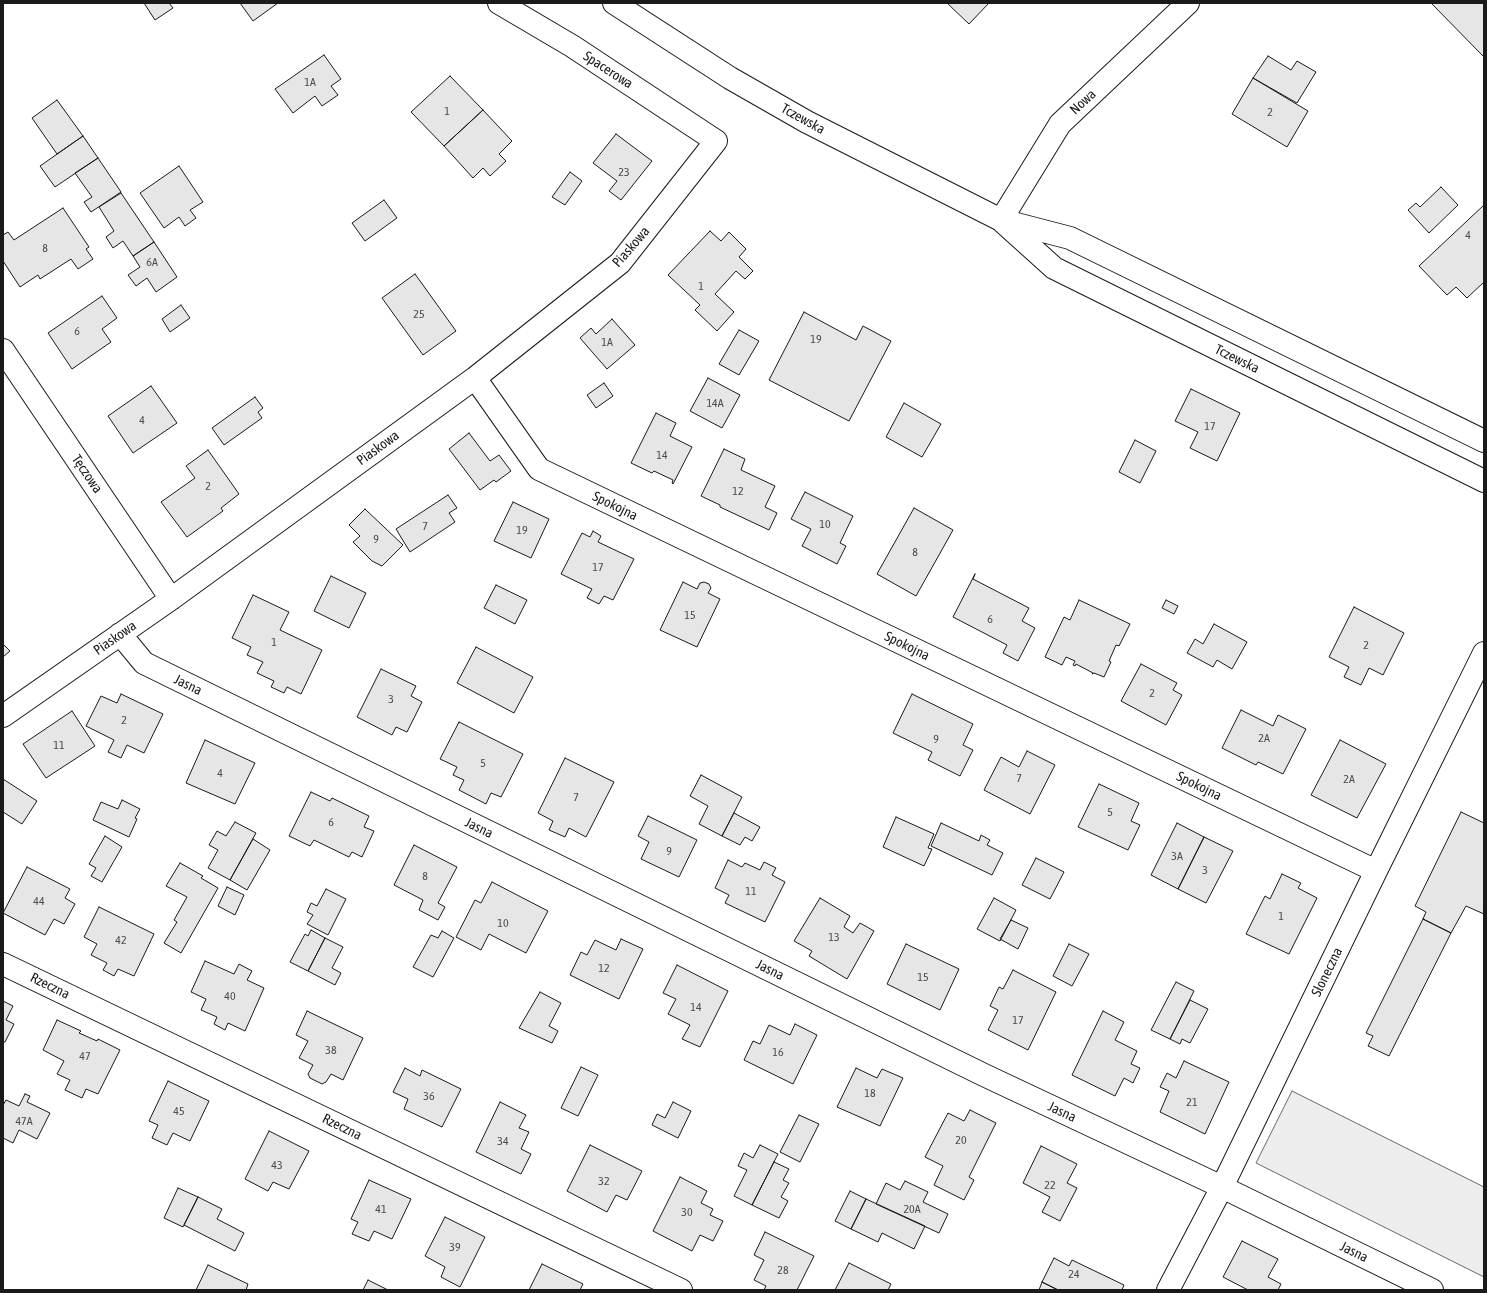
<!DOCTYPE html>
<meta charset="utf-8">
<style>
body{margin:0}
#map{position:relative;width:1487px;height:1293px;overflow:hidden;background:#fff;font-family:"Asap Condensed",sans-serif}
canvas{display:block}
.frame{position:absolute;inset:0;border:4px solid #1a1a1a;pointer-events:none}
</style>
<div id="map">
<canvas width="1487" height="1293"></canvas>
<div class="frame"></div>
</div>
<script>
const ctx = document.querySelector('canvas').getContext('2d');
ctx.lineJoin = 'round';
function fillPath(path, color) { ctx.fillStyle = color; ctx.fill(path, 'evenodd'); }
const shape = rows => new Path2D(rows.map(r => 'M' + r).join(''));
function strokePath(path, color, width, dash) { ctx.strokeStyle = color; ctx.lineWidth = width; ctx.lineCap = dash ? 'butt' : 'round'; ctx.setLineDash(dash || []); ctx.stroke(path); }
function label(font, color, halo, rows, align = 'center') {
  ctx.font = font + ' "Asap Condensed",sans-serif'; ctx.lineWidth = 3; ctx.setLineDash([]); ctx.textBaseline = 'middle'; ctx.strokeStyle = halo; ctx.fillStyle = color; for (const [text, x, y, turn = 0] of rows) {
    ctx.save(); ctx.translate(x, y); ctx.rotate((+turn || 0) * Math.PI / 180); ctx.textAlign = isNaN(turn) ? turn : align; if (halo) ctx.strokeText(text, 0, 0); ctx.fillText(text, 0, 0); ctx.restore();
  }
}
const built = shape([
 [1292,1091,1484,1187,1484,1277,1256,1163,1292,1091]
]);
fillPath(built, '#ededed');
strokePath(built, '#6a6a6a', 1);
const building = shape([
 [144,3,169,3,173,8,155,20,144,3],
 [240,3,278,3,253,21,240,3],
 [947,3,989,3,969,24,947,3],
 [1431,3,1484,3,1484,57,1431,3],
 [324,55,341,79,331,86,338,95,322,106,315,96,293,113,275,89,324,55],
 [1268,56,1291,70,1297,61,1316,72,1297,103,1253,78,1268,56],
 [450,76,483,110,444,146,411,112,450,76],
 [1253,78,1308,111,1287,147,1232,114,1253,78],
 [57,100,83,136,57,154,32,118,57,100],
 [483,110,512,141,499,154,506,161,490,176,483,168,473,178,444,146,483,110],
 [616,134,652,161,621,200,609,191,617,181,593,163,616,134],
 [83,136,98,158,55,187,40,166,83,136],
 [98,158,121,192,91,212,84,202,92,197,75,173,98,158],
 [179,166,203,202,190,210,196,218,185,226,179,217,164,228,140,193,179,166],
 [570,172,582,181,565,205,552,197,570,172],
 [1441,187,1458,205,1429,233,1408,210,1416,203,1420,207,1441,187],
 [121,193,154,242,133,256,123,241,113,248,106,237,114,231,99,207,121,193],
 [384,200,397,218,365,241,352,223,384,200],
 [1484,205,1484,282,1467,298,1456,287,1447,295,1419,266,1484,205],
 [63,208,89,247,86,249,93,259,78,269,71,259,40,279,38,275,20,287,3,261,3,235,8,232,14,240,63,208],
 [710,231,721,241,729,232,746,249,739,257,753,271,745,279,736,271,715,294,734,312,717,331,695,310,700,305,668,275,710,231],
 [154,242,177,277,156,292,147,278,136,286,128,275,140,267,133,256,154,242],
 [415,274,456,331,423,355,382,298,415,274],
 [102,296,117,318,102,329,111,342,72,369,48,333,102,296],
 [181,305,190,318,170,332,162,319,181,305],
 [804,312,856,340,863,326,891,341,849,421,769,380,804,312],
 [612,319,635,345,607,369,580,338,591,328,596,334,612,319],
 [739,330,759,341,739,375,719,364,739,330],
 [708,378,740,395,722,428,690,411,708,378],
 [604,383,613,396,596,408,587,395,604,383],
 [151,386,177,423,133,453,108,416,151,386],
 [1191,389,1240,413,1217,461,1190,448,1198,432,1175,421,1191,389],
 [255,397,263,408,258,412,262,418,224,445,212,428,255,397],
 [904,403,941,424,922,457,886,437,904,403],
 [656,413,676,423,670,436,692,447,673,484,672,483,673,480,654,471,652,473,631,463,656,413],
 [469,433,490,461,499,455,511,471,496,482,494,480,480,490,449,449,469,433],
 [1135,440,1156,451,1140,483,1119,472,1135,440],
 [724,449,745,459,741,470,775,486,765,507,777,513,769,530,720,507,720,505,701,496,724,449],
 [208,450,239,494,221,508,223,511,187,537,161,502,195,478,186,466,208,450],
 [805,492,853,516,840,543,846,546,837,564,802,546,811,529,791,519,805,492],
 [448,495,457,508,449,513,455,522,410,552,396,529,448,495],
 [513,502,549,519,531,558,494,541,513,502],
 [914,508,953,530,916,596,877,574,914,508],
 [365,509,403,545,382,566,372,561,353,542,360,536,349,525,365,509],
 [593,531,601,536,598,542,634,559,613,600,604,596,599,604,587,598,592,589,561,574,582,533,590,537,593,531],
 [975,574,973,579,1029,608,1022,621,1035,628,1018,661,1003,653,1007,645,953,617,975,574],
 [331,576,366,593,349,628,314,611,331,576],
 [683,582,697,589,700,583,704,582,709,584,711,588,708,593,720,599,697,647,660,630,683,582],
 [496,585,527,600,515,624,484,608,496,585],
 [253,595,289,612,280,630,322,650,301,694,287,687,284,693,271,687,274,681,257,673,263,662,247,655,251,647,232,638,253,595],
 [1079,600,1130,624,1119,646,1116,645,1109,661,1111,662,1104,677,1094,673,1092,674,1093,673,1076,664,1075,666,1073,665,1075,661,1066,657,1062,665,1045,657,1064,617,1070,620,1079,600],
 [1166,600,1178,606,1174,614,1162,608,1166,600],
 [1354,607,1404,633,1383,675,1369,668,1361,685,1344,677,1349,667,1329,657,1354,607],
 [1214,624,1247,642,1232,669,1217,660,1213,667,1187,653,1195,639,1203,644,1214,624],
 [3,644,10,651,3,657,3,644],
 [476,647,533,677,514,713,457,683,476,647],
 [1141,664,1177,683,1173,690,1182,695,1166,725,1121,701,1141,664],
 [381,669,416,686,411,696,422,702,407,732,396,727,392,735,357,717,381,669],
 [121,694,163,714,144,753,127,745,121,758,108,752,114,740,86,726,101,696,117,703,121,694],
 [912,694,973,724,963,745,973,750,960,776,928,760,932,752,893,733,912,694],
 [1241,710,1273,726,1278,715,1306,729,1283,774,1258,762,1256,765,1222,748,1241,710],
 [72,711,95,746,46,778,23,744,72,711],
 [459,722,523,754,501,797,491,793,486,804,459,790,464,780,453,775,457,767,440,759,459,722],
 [205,740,255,763,235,804,186,783,205,740],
 [1340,740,1386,764,1357,818,1311,795,1340,740],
 [1027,751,1055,765,1030,814,984,790,1001,757,1019,767,1027,751],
 [565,758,614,782,586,837,569,828,565,837,549,830,553,821,538,813,565,758],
 [701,775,742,797,722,836,699,824,708,806,690,796,701,775],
 [3,779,37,801,22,824,3,812,3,779],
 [1099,784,1139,803,1131,821,1140,825,1128,850,1078,827,1099,784],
 [311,792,330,801,332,798,369,816,364,827,374,831,362,857,352,852,349,857,314,840,310,846,289,836,311,792],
 [122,800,140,809,135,818,137,819,129,837,93,820,101,802,118,809,122,800],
 [1461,812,1484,823,1484,914,1466,906,1451,933,1423,919,1426,912,1415,906,1461,812],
 [734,813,760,827,752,841,745,837,740,845,722,836,734,813],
 [648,816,697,840,679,877,641,859,649,842,638,836,648,816],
 [896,817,934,834,928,848,932,849,924,866,883,847,896,817],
 [235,822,256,833,230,880,208,868,218,850,209,845,217,831,226,836,235,822],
 [941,823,979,841,981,835,990,840,987,845,1003,853,992,875,931,846,941,823],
 [1177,823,1204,837,1178,889,1151,875,1177,823],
 [105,836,122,847,102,882,91,876,96,868,89,864,105,836],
 [1204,837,1233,851,1206,903,1178,889,1204,837],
 [253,839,270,850,247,890,230,880,253,839],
 [414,845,457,867,438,903,445,907,438,920,419,910,423,900,394,885,414,845],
 [1036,858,1064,872,1050,899,1022,885,1036,858],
 [728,860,742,867,745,863,760,870,764,862,776,868,772,875,785,882,765,922,725,903,729,895,715,888,728,860],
 [180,863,203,876,201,878,218,888,181,953,164,943,177,922,174,920,187,897,166,886,180,863],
 [27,867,70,889,65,898,75,904,64,924,54,919,45,935,3,913,27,867],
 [1282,874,1301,883,1298,888,1317,898,1289,954,1246,934,1265,896,1270,899,1282,874],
 [492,882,548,911,526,953,489,934,481,950,456,937,475,900,481,903,492,882],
 [227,887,244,895,235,915,218,906,227,887],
 [326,889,346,899,328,935,307,924,313,915,307,912,311,903,317,906,326,889],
 [820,898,850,916,844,927,853,933,860,923,874,931,847,979,809,956,812,951,794,941,820,898],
 [994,898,1016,910,1000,941,977,929,994,898],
 [99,907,154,934,134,976,118,969,114,976,103,970,107,963,91,955,97,944,84,937,99,907],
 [1423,919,1451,933,1389,1056,1368,1046,1373,1036,1366,1033,1423,919],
 [1011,920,1028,928,1018,949,1000,939,1011,920],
 [311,930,325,938,308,971,290,962,305,934,308,936,311,930],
 [442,931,454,938,433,977,413,967,431,935,438,938,442,931],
 [325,938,343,947,332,968,341,973,335,985,308,971,325,938],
 [621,939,643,949,619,999,570,975,581,952,587,955,595,940,616,950,621,939],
 [906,944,959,969,940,1010,887,984,906,944],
 [1069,944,1089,954,1072,986,1053,976,1069,944],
 [205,961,234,974,239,964,252,971,247,980,264,988,245,1031,228,1023,225,1030,214,1024,217,1017,201,1010,206,999,191,992,205,961],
 [677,965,728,991,700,1047,682,1039,690,1025,668,1014,676,999,663,993,677,965],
 [1013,970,1056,992,1028,1050,988,1030,998,1010,990,1006,999,987,1003,989,1013,970],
 [1176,982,1194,991,1170,1039,1151,1030,1176,982],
 [540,992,561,1003,549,1026,558,1031,552,1043,519,1028,540,992],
 [1190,1000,1208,1009,1190,1043,1182,1039,1180,1044,1170,1039,1190,1000],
 [3,1001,13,1006,6,1020,14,1024,5,1042,3,1042,3,1001],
 [307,1011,363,1038,343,1080,331,1074,326,1082,322,1084,310,1078,308,1074,313,1065,299,1058,308,1041,296,1035,307,1011],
 [1103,1011,1124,1022,1115,1040,1137,1051,1131,1064,1140,1068,1133,1083,1124,1078,1115,1096,1072,1075,1103,1011],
 [57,1020,81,1031,79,1033,97,1041,98,1039,120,1050,98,1094,86,1089,82,1098,65,1090,70,1080,57,1074,64,1061,43,1050,57,1020],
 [795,1024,817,1035,793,1084,744,1060,753,1041,760,1044,769,1025,790,1035,795,1024],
 [1184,1061,1229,1082,1205,1134,1160,1112,1169,1091,1160,1087,1167,1073,1176,1078,1184,1061],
 [581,1067,598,1075,578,1116,561,1108,581,1067],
 [405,1068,420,1076,422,1070,461,1089,442,1127,404,1109,408,1099,393,1092,405,1068],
 [856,1068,877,1078,882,1069,903,1078,880,1126,837,1107,856,1068],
 [168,1081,209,1101,190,1141,173,1133,167,1145,152,1138,158,1125,149,1121,168,1081],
 [25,1094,30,1096,27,1102,50,1113,37,1139,19,1130,13,1143,3,1138,3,1105,6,1100,19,1106,25,1094],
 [500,1102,526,1115,519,1128,529,1132,521,1149,531,1154,521,1174,476,1152,500,1102],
 [673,1102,691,1111,678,1138,652,1125,657,1114,665,1118,673,1102],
 [970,1110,996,1123,969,1177,974,1180,964,1200,934,1185,943,1166,925,1157,948,1113,964,1121,970,1110],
 [799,1115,819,1124,800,1162,780,1152,799,1115],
 [269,1131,309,1151,289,1189,273,1182,268,1191,245,1179,269,1131],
 [590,1145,642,1171,627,1200,616,1195,607,1212,567,1191,590,1145],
 [760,1145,778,1154,752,1205,734,1196,747,1170,738,1166,744,1153,753,1158,760,1145],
 [1041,1146,1077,1164,1067,1183,1077,1188,1060,1221,1042,1212,1050,1197,1023,1183,1041,1146],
 [774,1162,789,1169,783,1180,789,1183,781,1197,788,1201,779,1218,752,1205,774,1162],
 [680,1177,707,1191,701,1203,713,1209,710,1215,723,1221,713,1241,700,1235,692,1251,653,1231,680,1177],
 [369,1180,411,1199,392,1239,374,1231,369,1241,352,1234,358,1222,351,1219,369,1180],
 [905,1181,928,1192,923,1202,948,1214,939,1233,876,1204,886,1183,900,1190,905,1181],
 [178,1188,198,1197,183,1227,164,1218,178,1188],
 [850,1191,866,1199,851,1229,835,1221,850,1191],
 [198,1197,222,1209,217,1219,244,1233,235,1251,184,1225,198,1197],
 [866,1199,925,1226,914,1249,882,1233,878,1242,851,1229,866,1199],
 [445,1217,485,1237,460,1287,441,1277,445,1267,425,1256,445,1217],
 [765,1232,814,1256,797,1290,764,1290,766,1286,754,1280,764,1260,754,1255,765,1232],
 [1242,1241,1278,1259,1268,1277,1281,1284,1278,1290,1248,1290,1223,1277,1242,1241],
 [1054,1258,1069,1266,1072,1260,1124,1285,1122,1290,1058,1290,1042,1282,1054,1258],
 [849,1263,891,1284,888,1290,835,1290,849,1263],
 [542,1264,583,1284,580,1290,529,1290,542,1264],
 [208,1265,248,1284,246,1290,196,1290,208,1265],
 [368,1280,388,1290,363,1290,368,1280],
 [1042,1282,1058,1290,1039,1290,1042,1282]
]);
fillPath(building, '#e6e6e6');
strokePath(building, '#1a1a1a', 1);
const minor = shape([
 [1001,220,1060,124,1188,3],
 [3,350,171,599],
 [475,378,539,469,1376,871],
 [120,634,144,663,984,1075,1222,1187,1432,1290],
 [3,716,171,599,475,378,620,263,716,141,572,46,499,3],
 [3,964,681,1290],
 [1168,1290,1222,1187,1376,871,1484,653]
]);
const major = shape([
 [614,3,730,78,807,122,1001,220,1070,238,1484,441],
 [1003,222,1054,268,1484,481]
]);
strokePath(minor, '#1a1a1a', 24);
strokePath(major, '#1a1a1a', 24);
strokePath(minor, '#fff', 22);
strokePath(major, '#fff', 22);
label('12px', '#4d4d4d', null, [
 ["1A",310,82],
 ["1",447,111],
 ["2",1270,112],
 ["23",624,172],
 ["4",1468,235],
 ["8",45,248],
 ["6A",152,262],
 ["1",701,286],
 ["25",419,314],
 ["6",77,331],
 ["19",816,339],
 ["1A",607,342],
 ["14A",715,403],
 ["4",142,420],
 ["17",1210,426],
 ["14",662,455],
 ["2",208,486],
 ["12",738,491],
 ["10",825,524],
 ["7",425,526],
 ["19",522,530],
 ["9",376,539],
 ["8",915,552],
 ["17",598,567],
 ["15",690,615],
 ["6",990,619],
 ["1",274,642],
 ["2",1366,645],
 ["2",1152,693],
 ["3",391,699],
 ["2",124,720],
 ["2A",1264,738],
 ["9",936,739],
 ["11",59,745],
 ["5",483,763],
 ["4",220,773],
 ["7",1019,778],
 ["2A",1349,779],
 ["7",576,797],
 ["5",1110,812],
 ["6",331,822],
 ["9",669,851],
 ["3A",1177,856],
 ["3",1205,870],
 ["8",425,876],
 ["11",751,891],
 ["44",39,901],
 ["1",1281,916],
 ["10",503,923],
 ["13",834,937],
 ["42",121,940],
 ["12",604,968],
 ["15",923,977],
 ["40",230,996],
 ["14",696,1007],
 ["17",1018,1020],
 ["38",331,1050],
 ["16",778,1052],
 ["47",85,1056],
 ["18",870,1093],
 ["36",429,1096],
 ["21",1192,1102],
 ["45",179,1111],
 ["47A",24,1121],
 ["20",961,1140],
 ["34",503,1141],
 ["43",277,1165],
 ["32",604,1181],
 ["22",1050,1185],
 ["41",381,1209],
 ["20A",912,1209],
 ["30",687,1212],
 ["39",455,1247],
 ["28",783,1270],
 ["24",1074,1274]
]);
label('14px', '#1a1a1a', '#fff', [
 ["Spacerowa",608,70,33],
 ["Nowa",1083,102,-43],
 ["Tczewska",803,119,29],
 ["Piaskowa",631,247,-49],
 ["Tczewska",1237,359,26],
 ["Piaskowa",378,448,-36],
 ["Tęczowa",87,474,56],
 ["Spokojna",615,506,26],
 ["Piaskowa",115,638,-35],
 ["Spokojna",907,646,26],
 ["Jasna",188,685,26],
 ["Spokojna",1199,786,26],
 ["Jasna",479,828,26],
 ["Jasna",770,970,26],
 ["Słoneczna",1327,972,-64],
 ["Rzeczna",50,986,26],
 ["Jasna",1062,1112,25],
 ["Rzeczna",342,1127,26],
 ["Jasna",1354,1252,26]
]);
</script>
